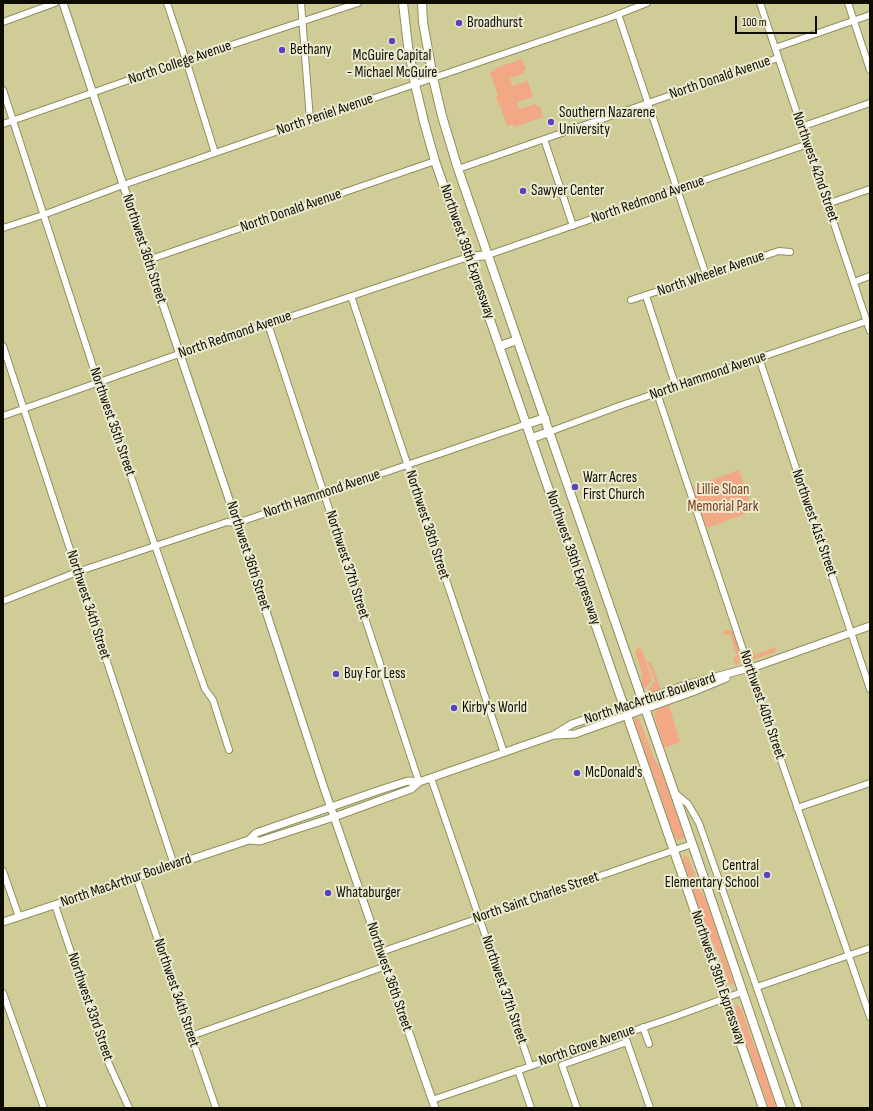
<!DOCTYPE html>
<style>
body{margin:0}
#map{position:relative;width:873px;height:1111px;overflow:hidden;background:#cfcc98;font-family:"Sofia Sans Condensed",sans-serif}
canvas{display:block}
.frame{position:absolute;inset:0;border:4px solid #0e0c00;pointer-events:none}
.scale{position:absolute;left:735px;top:16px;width:82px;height:18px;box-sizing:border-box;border:2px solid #0e0c00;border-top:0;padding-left:5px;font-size:12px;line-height:14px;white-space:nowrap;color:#0e0c00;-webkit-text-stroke:3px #ecebd1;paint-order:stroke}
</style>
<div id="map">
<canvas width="873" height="1111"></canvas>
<div class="frame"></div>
<div class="scale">100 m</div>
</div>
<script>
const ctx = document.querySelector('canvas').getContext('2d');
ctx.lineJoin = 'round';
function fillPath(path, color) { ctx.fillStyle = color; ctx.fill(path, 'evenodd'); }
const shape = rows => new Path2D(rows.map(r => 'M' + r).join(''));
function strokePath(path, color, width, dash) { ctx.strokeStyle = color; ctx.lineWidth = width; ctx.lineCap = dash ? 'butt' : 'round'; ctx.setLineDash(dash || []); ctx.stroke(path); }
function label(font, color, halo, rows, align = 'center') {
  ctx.font = font + ' "Sofia Sans Condensed",sans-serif'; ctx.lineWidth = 4; ctx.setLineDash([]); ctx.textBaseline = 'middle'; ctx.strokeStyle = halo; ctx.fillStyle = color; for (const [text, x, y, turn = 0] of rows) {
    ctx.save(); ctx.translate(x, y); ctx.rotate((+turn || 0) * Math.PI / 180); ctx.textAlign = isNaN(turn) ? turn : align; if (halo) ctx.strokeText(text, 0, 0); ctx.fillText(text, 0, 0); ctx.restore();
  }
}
fillPath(shape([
 [522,59,526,70,523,71,524,74,510,78,512,86,528,81,533,97,517,102,519,109,536,104,537,107,540,106,543,117,514,127,513,124,507,126,500,105,499,106,496,97,498,95,490,72,496,71,495,68],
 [739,470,753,511,707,528,692,487],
 [731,630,733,632,741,659,739,663,737,665,735,664,733,658,737,656,730,634,725,635,723,634,724,631],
 [641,647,652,680,645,689,642,686,642,672,635,652,638,648],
 [776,647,775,652,755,659,749,656,749,654,754,652,755,655],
 [648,662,651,662,661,690,652,693,647,691,655,681],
 [669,705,680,742,667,747,664,747,654,714,656,710],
 [635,718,638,718,640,721,654,759,662,772,684,836,683,839,679,840,675,838,635,722],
 [684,854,689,859,700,890,707,902,734,984,730,985,728,981,719,955,708,933,683,861],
 [736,1004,741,1008,753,1043,759,1053,778,1108,769,1108,735,1010]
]), '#f2a785');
const minor = shape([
 [167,3,186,60,215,153],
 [301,3,310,120],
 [760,3,870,331],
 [848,3,870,70],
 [618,14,706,275],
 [3,22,55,3],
 [775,48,870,15],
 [3,90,98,382,205,689,213,700,229,750],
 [3,124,186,60,358,3],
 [801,127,870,103],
 [544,139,573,226],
 [458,169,778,58],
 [827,204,870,189],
 [3,228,43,215,123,185,310,120,609,18,647,3],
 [488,255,808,144],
 [148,260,435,161],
 [854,282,870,276],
 [351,296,504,753],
 [646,296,676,387],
 [631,300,779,251,790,252],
 [268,324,419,782],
 [3,346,174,865],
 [759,358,870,689],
 [657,393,745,656,870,1017],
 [3,416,179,354,468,257],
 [549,432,619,406,867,321],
 [3,601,77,572,227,522,237,523,527,424],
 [431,778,530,1065],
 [675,793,688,804,699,823,799,1108],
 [797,808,870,783],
 [3,871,19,917],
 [136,877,216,1108],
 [55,905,108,1062,129,1108],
 [381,952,692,844],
 [757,987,870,948],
 [3,993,44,1108],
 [643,1027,649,1044],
 [191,1036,386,966],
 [626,1039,650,1108],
 [518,1070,531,1108],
 [432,1100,671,1018,742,992],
 [577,1108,562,1065,627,1042]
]);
const major = shape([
 [63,3,148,260,237,523,323,785,435,1108],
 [746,670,870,626],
 [556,735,575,734,692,692,726,678],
 [249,840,260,841,334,817,411,789,419,782,554,735,572,724,689,684,749,668],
 [3,922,249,840,256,833,380,790,408,781,419,782]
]);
const highway = shape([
 [403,3,408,46,415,84,424,122,435,161,763,1108],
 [422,3,423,22,433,78,442,116,458,169,704,878,782,1108],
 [468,257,488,255],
 [500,346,517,340],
 [527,424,545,418],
 [532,438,549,432]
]);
strokePath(minor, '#918e5c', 8);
strokePath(major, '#918e5c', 9);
strokePath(highway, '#918e5c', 10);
strokePath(minor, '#fff', 6);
strokePath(major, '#fff', 7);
strokePath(highway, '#fff', 8);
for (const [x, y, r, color] of [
 [459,23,4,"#5743bb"],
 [392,41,4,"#5743bb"],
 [282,50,4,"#5743bb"],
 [551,122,4,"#5743bb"],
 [523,191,4,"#5743bb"],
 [575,487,4,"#5743bb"],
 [336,674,4,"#5743bb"],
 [454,708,4,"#5743bb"],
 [577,773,4,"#5743bb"],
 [767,875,4,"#5743bb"],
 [328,893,4,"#5743bb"]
]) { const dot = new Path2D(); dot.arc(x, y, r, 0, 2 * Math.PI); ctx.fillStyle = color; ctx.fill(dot); strokePath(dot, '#ecebd1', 1.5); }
label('15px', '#0e0c00', '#ecebd1', [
 ["Broadhurst",467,23],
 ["Bethany",290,50],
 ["McGuire Capital",392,56,"center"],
 ["- Michael McGuire",392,73,"center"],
 ["Southern Nazarene",559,113],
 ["University",559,130],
 ["Sawyer Center",531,191],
 ["Warr Acres",583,478],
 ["First Church",583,495],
 ["Buy For Less",344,674],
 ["Kirby's World",462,708],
 ["McDonald's",585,773],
 ["Central",759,866,"right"],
 ["Elementary School",759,883,"right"],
 ["Whataburger",336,893]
], 'left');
label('15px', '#0e0c00', '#ecebd1', [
 ["North College Avenue",180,63,-19],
 ["North Donald Avenue",720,78,-19],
 ["North Peniel Avenue",325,115,-19],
 ["Northwest 42nd Street",815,167,71],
 ["North Redmond Avenue",648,200,-19],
 ["North Donald Avenue",291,211,-19],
 ["Northwest 36th Street",144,249,72],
 ["Northwest 39th Expressway",467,252,71],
 ["North Wheeler Avenue",711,274,-19],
 ["North Redmond Avenue",235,335,-19],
 ["North Hammond Avenue",708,376,-19],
 ["Northwest 35th Street",112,422,71],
 ["North Hammond Avenue",322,494,-19],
 ["Northwest 41st Street",814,523,71],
 ["Northwest 38th Street",427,525,72],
 ["Northwest 36th Street",248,556,72],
 ["Northwest 39th Expressway",573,558,71],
 ["Northwest 37th Street",347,565,72],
 ["Northwest 34th Street",88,605,72],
 ["North MacArthur Boulevard",650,699,-18],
 ["Northwest 40th Street",762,705,71],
 ["North MacArthur Boulevard",126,881,-19],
 ["North Saint Charles Street",536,898,-19],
 ["Northwest 36th Street",389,977,71],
 ["Northwest 39th Expressway",718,978,71],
 ["Northwest 37th Street",504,990,71],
 ["Northwest 34th Street",176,993,71],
 ["Northwest 33rd Street",90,1007,71],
 ["North Grove Avenue",587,1046,-19]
]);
label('15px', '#7a3919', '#ecebd1', [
 ["Lillie Sloan",723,490],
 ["Memorial Park",723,507]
]);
</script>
